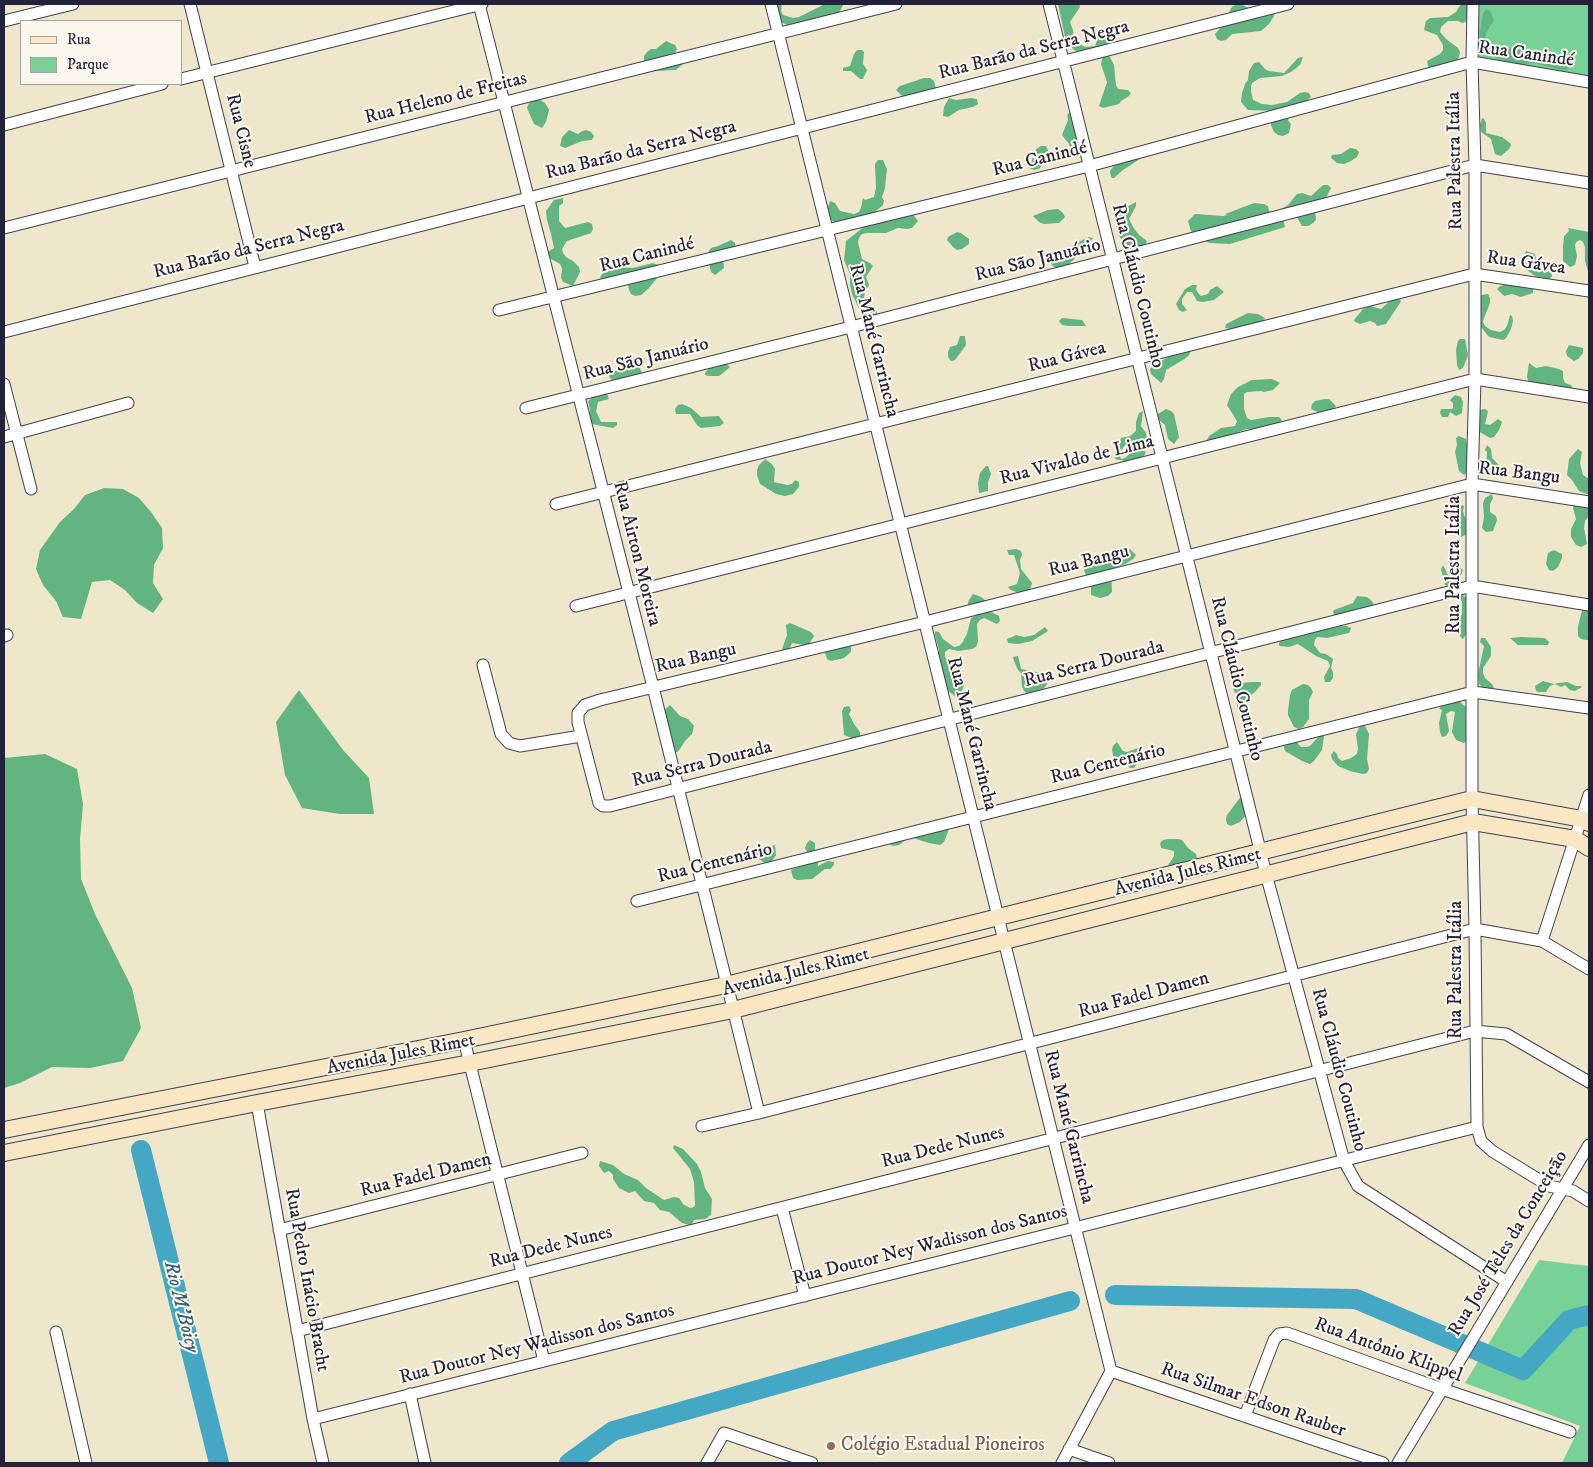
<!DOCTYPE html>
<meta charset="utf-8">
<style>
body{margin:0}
#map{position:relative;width:1593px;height:1467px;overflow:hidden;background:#efe7cb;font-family:"IM FELL DW Pica",serif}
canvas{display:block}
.frame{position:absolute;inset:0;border:5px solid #22223b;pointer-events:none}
.legend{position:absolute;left:20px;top:20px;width:162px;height:65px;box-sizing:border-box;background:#fbf7ec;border:1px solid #a4a2a5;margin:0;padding:6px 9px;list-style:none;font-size:15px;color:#22223b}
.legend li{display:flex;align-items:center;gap:10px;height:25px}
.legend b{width:25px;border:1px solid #a4a2a5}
</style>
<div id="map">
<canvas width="1593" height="1467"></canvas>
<div class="frame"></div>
<ul class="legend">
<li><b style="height:6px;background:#f9e7c3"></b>Rua</li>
<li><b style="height:14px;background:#78d298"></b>Parque</li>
</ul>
</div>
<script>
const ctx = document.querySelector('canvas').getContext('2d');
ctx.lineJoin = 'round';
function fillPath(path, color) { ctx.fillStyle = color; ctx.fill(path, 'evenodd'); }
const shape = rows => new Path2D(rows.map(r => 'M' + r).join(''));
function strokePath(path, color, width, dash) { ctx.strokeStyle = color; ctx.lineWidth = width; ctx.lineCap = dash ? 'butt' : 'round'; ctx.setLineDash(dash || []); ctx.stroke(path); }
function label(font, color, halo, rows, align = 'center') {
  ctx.font = font + ' "IM FELL DW Pica",serif'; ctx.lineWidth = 4; ctx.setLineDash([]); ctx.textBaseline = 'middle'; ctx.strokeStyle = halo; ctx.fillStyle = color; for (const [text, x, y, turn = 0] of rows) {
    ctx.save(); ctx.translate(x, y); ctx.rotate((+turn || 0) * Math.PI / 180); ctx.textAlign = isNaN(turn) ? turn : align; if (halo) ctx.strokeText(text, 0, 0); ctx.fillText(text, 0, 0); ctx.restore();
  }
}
fillPath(shape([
 [1476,4,1589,4,1589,77,1476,59],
 [1539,1260,1589,1266,1589,1463,1562,1463,1580,1426,1465,1383]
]), '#78d298');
fillPath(shape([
 [770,4,782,4,781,11,783,15,793,18,799,17,825,4,843,4,843,5,839,13,800,25,787,25,783,23],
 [1058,4,1079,4,1080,7,1070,22,1073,30,1074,39,1077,42,1085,47,1095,46,1101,28,1106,28,1113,39,1109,47,1085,57,1073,49,1065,37],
 [1240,4,1249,8,1275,12,1274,16,1269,24,1261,31,1232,34,1226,40,1221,41,1217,39,1215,34,1225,23,1231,8,1235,5],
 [1461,4,1472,4,1470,21,1462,23,1458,21,1448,21,1441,27,1440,32,1446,39,1458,48,1460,52,1459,57,1456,62,1431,69,1428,66,1427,61,1440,54,1443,50,1443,45,1437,35,1424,30,1426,21,1430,18,1448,17,1456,12],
 [1486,9,1490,11,1494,20,1486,33,1485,43,1481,42,1479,38,1483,13],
 [666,41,675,45,677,49,673,57,681,60,683,64,676,70,657,71,647,69,644,61,644,56,647,52,651,49,656,49],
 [1495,45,1554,58,1569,67,1566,71,1533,63,1513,66,1496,58,1491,51,1492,46],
 [857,50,862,50,864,52,863,64,867,70,863,79,860,79,851,71,843,71,843,68,850,66,854,54],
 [1105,55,1110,57,1114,65,1116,85,1118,89,1128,90,1131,93,1129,96,1121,101,1119,104,1103,108,1099,106,1107,82,1101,64,1102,59],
 [1303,57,1300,65,1291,72,1282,76,1260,78,1252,83,1251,86,1251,91,1253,100,1262,104,1272,105,1287,102,1300,93,1305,92,1309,93,1311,97,1290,116,1288,120,1291,124,1289,133,1283,136,1278,135,1274,132,1271,125,1271,120,1276,111,1248,110,1241,102,1242,93,1245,84,1248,80,1249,71,1254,63,1259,62,1265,69,1269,71,1284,73,1298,58],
 [924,78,930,78,934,81,936,89,905,97,901,95,896,90,900,86],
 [537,98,545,103,549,110,546,122,542,128,534,124,527,108,529,103],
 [949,98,956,100,971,98,977,99,978,104,973,107,959,110,948,117,943,116,944,107],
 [1071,111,1082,154,1077,157,1072,154,1069,144,1062,135,1068,120,1067,115],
 [1482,118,1484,119,1486,123,1486,133,1502,137,1510,143,1511,145,1509,149,1501,156,1495,154,1491,139,1481,132,1480,125],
 [569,130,578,134,582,131,586,130,591,132,594,136,592,140,582,141,565,148,560,146,561,142,562,137],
 [1041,146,1046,146,1048,150,1049,155,1047,159,1039,169,1034,170,1029,168,1036,149],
 [1350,148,1356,149,1359,152,1357,157,1351,161,1344,164,1337,163,1331,158,1332,155,1341,154],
 [1143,157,1123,170,1114,178,1112,178,1111,176,1110,171,1117,162],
 [878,160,883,160,887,169,885,188,882,197,884,201,883,205,869,217,841,226,831,220,827,210,830,201,835,203,840,211,854,214,859,212,861,208,863,198,865,200,874,197,876,188,875,164],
 [1323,185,1328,185,1331,188,1327,196,1315,211,1316,220,1313,223,1308,226,1302,226,1295,214,1281,214,1280,210,1288,205,1297,194,1302,193,1311,196],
 [563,198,563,203,559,206,559,221,565,228,588,222,592,224,593,229,591,233,567,241,562,249,563,253,566,257,573,261,579,267,580,272,573,286,563,282,561,278,562,268,560,264,551,259,548,255,549,251,554,248,551,234,547,220,546,211,554,200],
 [1136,202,1136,206,1129,219,1133,227,1139,235,1147,241,1145,245,1141,247,1131,247,1123,242,1118,234,1115,221,1119,211],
 [1254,203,1264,204,1268,206,1270,215,1283,219,1285,227,1230,244,1210,243,1202,240,1191,231,1188,221,1195,214,1223,216,1227,215,1225,214],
 [1058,209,1063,213,1065,217,1059,223,1044,224,1039,222,1033,216,1048,210],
 [912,213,918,221,912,228,907,229,898,228,886,233,867,233,862,234,859,238,858,242,862,259,870,263,873,266,866,277,869,285,865,292,864,297,869,305,877,311,877,315,873,317,868,317,860,311,852,294,850,284,850,274,844,260,846,241,865,226],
 [1568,228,1589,232,1589,275,1585,261,1585,247,1583,242,1580,240,1576,242,1575,246,1577,256,1575,265,1570,267,1563,261,1563,246,1564,236,1569,231],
 [957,232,961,233,969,239,969,244,962,249,957,250,953,247,947,240,948,237],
 [1089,237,1093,238,1088,246,1068,265,1058,268,1054,267,1051,264,1051,259,1058,252,1067,252,1074,244],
 [731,240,735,243,735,248,723,259,724,268,715,275,711,272,709,264,707,257,709,251,711,248,718,246],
 [1526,251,1535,254,1538,269,1546,272,1551,271,1552,276,1549,279,1544,278,1535,276,1527,270,1525,265,1525,255,1524,255],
 [653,263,658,265,660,269,661,273,649,288,641,295,635,296,631,294,629,290,628,285,630,281,603,281,600,277,603,273,613,268,618,267,633,268],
 [1515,283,1533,288,1533,293,1521,297,1512,294,1504,296,1497,289,1500,286],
 [1192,285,1197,285,1196,289,1198,293,1201,296,1208,294,1210,290,1217,286,1224,292,1214,300,1203,302,1197,301,1192,292,1187,292,1182,299,1182,304,1187,310,1183,312,1179,310,1176,304,1185,289],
 [1488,294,1490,298,1490,303,1484,318,1483,322,1485,326,1491,330,1500,332,1504,330,1507,326,1510,315,1512,316,1513,321,1511,329,1506,338,1503,340,1489,337,1481,327,1480,309,1481,304,1481,295],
 [1398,297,1401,301,1400,303,1386,324,1377,326,1375,323,1370,321,1360,324,1355,322,1354,320,1363,309,1370,306,1381,309,1393,298],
 [1248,313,1258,314,1265,318,1262,322,1235,330,1225,328,1226,324],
 [1062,318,1082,320,1086,326,1068,326,1062,325,1059,321],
 [960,336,965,336,966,345,955,360,951,361,948,357,948,352,950,347,957,345],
 [1460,339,1465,339,1468,355,1463,368,1459,370,1457,365,1456,350,1458,341],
 [1569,345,1583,348,1583,353,1578,359,1574,361,1567,356,1566,351],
 [1188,347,1191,351,1189,355,1186,358,1166,370,1164,379,1161,383,1151,374,1150,369,1153,365],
 [634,362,639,365,642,374,613,381,610,378,609,375,613,371,619,371,629,363],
 [1529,363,1536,368,1546,366,1559,369,1563,371,1563,378,1565,383,1571,385,1573,389,1569,391,1560,389,1552,384,1536,385,1529,383,1527,377],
 [727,364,730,367,723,373,719,376,710,376,705,375,705,373,710,367],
 [1272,379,1280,383,1273,390,1264,392,1261,391,1247,392,1244,394,1244,409,1247,418,1251,420,1269,417,1279,417,1282,420,1279,424,1257,430,1247,429,1210,442,1207,440,1209,436,1221,428,1235,426,1237,421,1227,405,1231,394,1238,387,1252,380],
 [605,393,607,394,609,399,598,402,596,411,601,422,617,422,617,425,613,428,592,424,588,419,590,411,588,401,596,395],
 [1455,395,1461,397,1463,402,1462,413,1456,416,1450,412,1448,417,1442,417,1440,413,1441,409,1452,409,1453,408,1453,403,1450,400],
 [1325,399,1329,399,1336,406,1329,412,1320,413,1311,409,1312,404,1315,401],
 [682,404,691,408,701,417,719,416,724,423,720,426,701,428,697,425,690,414,676,414,675,409,678,405],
 [1166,409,1171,411,1174,414,1176,423,1179,437,1174,444,1168,439,1165,425,1158,419,1158,414],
 [1485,409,1488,411,1485,424,1490,425,1498,419,1502,422,1499,430,1494,437,1490,438,1478,431,1479,413,1480,410],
 [1143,411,1141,426,1146,433,1148,447,1143,448,1129,445,1124,446,1119,454,1121,459,1125,458,1132,452,1142,450,1146,452,1144,456,1135,460,1125,461,1115,459,1114,454,1121,438,1130,436,1136,431,1136,422,1139,413],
 [1459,436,1466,439,1467,444,1467,461,1469,467,1468,472,1464,475,1459,471,1455,452,1457,445,1456,438],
 [1487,445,1491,449,1492,458,1499,465,1494,472,1488,471,1486,467,1487,452,1485,450],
 [1578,449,1582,452,1580,463,1583,475,1589,479,1589,495,1579,491,1572,480,1567,475,1569,459],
 [765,459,772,464,775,469,774,482,787,485,792,484,795,480,799,482,799,487,793,494,785,496,776,494,760,484,757,475,757,470,759,465],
 [986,466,988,466,991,474,988,482,988,491,979,493,978,483,980,473],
 [104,488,123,489,139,498,151,512,162,528,163,548,154,565,153,583,163,599,153,613,137,603,125,590,110,580,92,582,81,619,63,617,56,601,43,585,36,569,40,550,60,522,74,509,85,495],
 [1492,494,1493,498,1490,504,1490,512,1496,516,1497,520,1493,531,1486,532,1482,528,1484,517,1483,503,1485,498],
 [1575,504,1589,506,1589,516,1585,521,1584,528,1587,544,1581,547,1576,545,1571,537,1571,529,1576,519,1573,508],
 [1460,505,1464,506,1463,511,1468,527,1467,534,1461,537,1456,533,1460,524,1459,520,1461,513,1458,509],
 [1016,549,1021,551,1022,555,1020,560,1021,569,1032,583,1031,587,1028,591,1019,593,1011,590,1008,587,1017,584,1020,573,1014,555,1009,555,1007,550],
 [1130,549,1136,555,1133,559,1125,564,1111,570,1112,592,1108,596,1100,598,1091,595,1091,581,1087,578,1084,570,1089,561,1093,558,1118,557],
 [1554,550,1562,554,1562,558,1558,567,1553,571,1549,570,1546,564,1548,553],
 [1443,565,1448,575,1454,572,1457,568,1459,567,1463,570,1460,579,1452,586,1445,585,1441,569],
 [973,594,981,597,985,600,989,609,991,612,999,616,1000,621,997,624,984,618,980,620,977,624,978,642,976,647,972,649,958,651,949,649,945,652,945,657,955,668,962,675,965,683,960,696,955,696,947,690,938,673,939,650,935,635,935,631,939,632,943,639,954,647,959,646,962,643,967,634,971,618,979,614,968,606,968,602],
 [1461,594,1467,598,1467,633,1463,639,1460,636,1456,619,1456,613,1457,615,1462,615,1462,601,1455,598,1455,596],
 [1357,596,1367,597,1371,600,1375,606,1336,616,1334,614,1333,612,1334,610,1353,603],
 [1583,607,1589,612,1589,640,1586,640,1581,639,1578,636,1578,626],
 [790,623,811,632,814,636,809,644,804,645,792,643,789,650,784,653,782,649,787,635,786,625],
 [1341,626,1346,626,1351,628,1349,633,1327,638,1317,637,1315,640,1314,645,1320,653,1326,654,1333,659,1331,668,1333,672,1333,678,1330,682,1325,682,1324,677,1330,666,1328,661,1316,656,1298,644,1289,647,1279,646,1279,643,1282,640,1322,628],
 [1045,627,1048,631,1032,641,1018,644,1008,643,1007,639,1012,637,1016,635,1024,637,1034,635],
 [1520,637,1545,638,1549,642,1548,645,1518,645,1510,638],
 [1481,638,1485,638,1491,647,1491,656,1483,668,1483,673,1485,678,1492,684,1494,688,1490,691,1486,690,1479,684,1478,674,1484,646,1480,642],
 [848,645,851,647,851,652,844,658,831,661,827,659,824,650],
 [1018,656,1021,669,1036,672,1045,672,1049,675,1047,684,1041,692,1028,694,1024,691,1022,687,1021,673,1018,670,1014,661,1013,657],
 [1543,681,1554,684,1558,683,1567,682,1576,686,1581,686,1582,687,1575,691,1570,690,1565,685,1561,687,1555,684,1550,686,1546,692,1539,692,1536,691,1535,686],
 [1251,682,1261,682,1261,685,1255,692,1248,697,1243,710,1238,711,1237,706,1238,697,1233,689,1242,683],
 [1303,684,1308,685,1311,688,1313,692,1309,700,1309,719,1303,727,1299,729,1294,727,1288,715,1288,710,1290,695,1292,690],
 [299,690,343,750,369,778,374,814,340,814,302,808,285,775,276,722],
 [1455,701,1460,702,1467,708,1467,740,1464,743,1456,740,1452,732,1455,712,1451,711,1446,714,1449,731,1446,736,1442,737,1440,732,1439,723,1442,710,1439,709,1442,705],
 [670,705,680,716,688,719,694,726,692,734,685,741,680,749,677,752,673,753,671,734,667,727,663,711],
 [849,706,851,710,849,714,854,724,860,732,860,736,857,740,844,735,842,711,844,707],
 [1360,726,1365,726,1369,734,1367,759,1369,769,1367,773,1363,774,1350,771,1338,766,1332,759,1331,755,1334,751,1337,754,1338,758,1342,761,1351,758,1357,754,1358,749,1356,734],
 [1320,735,1324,736,1322,750,1314,761,1310,764,1302,761,1285,751,1284,747,1289,738,1294,739,1301,747,1307,747,1311,745],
 [1117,742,1123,751,1127,752,1138,748,1141,752,1142,757,1134,768,1130,768,1124,762,1114,759,1112,750,1113,746],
 [45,754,77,769,83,804,80,839,81,879,95,914,132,988,141,1028,123,1061,90,1068,52,1067,20,1083,4,1088,4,758],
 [1242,795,1248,813,1240,822,1231,826,1227,824,1226,819,1227,815],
 [939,819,949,829,944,842,940,845,929,843,910,837,899,845,893,846,889,844,888,840,930,824,934,820],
 [1168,839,1178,839,1182,840,1188,848,1196,854,1198,862,1167,870,1167,867,1174,856,1174,851,1161,848,1160,843,1163,840],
 [810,840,815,843,815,855,818,862,818,866,828,861,834,862,834,865,830,869,825,869,812,879,797,880,793,878,791,870,806,864,809,856,805,848,807,843],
 [775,845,776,855,772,861,765,863,759,859,756,854,759,850],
 [674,1145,683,1149,697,1164,701,1172,705,1188,712,1199,711,1215,705,1219,694,1220,692,1224,689,1225,682,1223,669,1212,660,1210,654,1203,644,1201,635,1191,629,1193,619,1188,613,1179,613,1175,609,1171,604,1173,599,1166,600,1161,613,1165,624,1174,638,1180,646,1188,664,1200,674,1197,679,1198,683,1204,690,1208,694,1207,695,1205,694,1182,690,1169,673,1148]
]), '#62b480');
strokePath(shape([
 [141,1150,219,1463],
 [1115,1295,1356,1299,1523,1370,1569,1320,1589,1315],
 [569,1463,613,1431,1070,1301]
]), '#44a7c4', 20);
const minor = shape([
 [190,4,255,267],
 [479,4,653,687,759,1113],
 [771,4,1111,1371,1062,1463],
 [1049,4,1266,874,1344,1161,1358,1186,1507,1282],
 [1473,4,1472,62,1475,165,1475,379,1472,484,1472,799,1475,929,1477,1127,1481,1141,1492,1151,1549,1186,1573,1191,1589,1201],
 [4,21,73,4],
 [181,79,482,4],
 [4,125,162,84],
 [4,228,896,4],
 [499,310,1089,166,1472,62,1589,82],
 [4,332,1288,4],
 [4,384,31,489],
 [526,408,851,327,1475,165,1589,183],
 [4,437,128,403],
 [1589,502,1472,484,925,622,600,700,585,705,578,713,578,722,599,803,603,806,610,806,1472,586,1589,605],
 [556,504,1474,274,1589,291],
 [576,606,1475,379,1589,397],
 [4,636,7,635],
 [483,665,501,734,509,743,520,746,581,736],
 [637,901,1473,692,1589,708],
 [1542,941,1589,795],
 [464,1040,544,1361],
 [257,1103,313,1419,323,1463],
 [702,1126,759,1113,1475,929,1542,941,1589,969],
 [782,1208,805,1296],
 [279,1230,582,1153],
 [297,1331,1475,1031,1506,1034,1589,1082],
 [56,1332,86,1463],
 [1111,1371,1383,1463],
 [410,1394,425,1463],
 [1245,1416,1274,1340,1279,1334,1287,1333,1442,1389,1570,1432],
 [313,1419,1477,1127],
 [1069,1449,1109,1463],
 [707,1463,724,1433,812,1463],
 [1398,1463,1589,1145]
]);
const secondary = shape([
 [4,1130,464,1040,726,985,1472,799,1582,819,1589,823],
 [4,1153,257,1103,470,1063,733,1010,1473,822,1575,839,1589,848]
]);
strokePath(minor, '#414051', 13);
strokePath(secondary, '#414051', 18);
strokePath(minor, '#fff', 11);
strokePath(secondary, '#f9e7c3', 16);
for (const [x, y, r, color] of [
 [831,1446,5,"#8d6e63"]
]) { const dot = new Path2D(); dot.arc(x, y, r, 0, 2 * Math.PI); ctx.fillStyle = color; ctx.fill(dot); strokePath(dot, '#fbf7ec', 2); }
label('19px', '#22223b', '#fbf7ec', [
 ["Rua Barão da Serra Negra",1034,51,-14],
 ["Rua Canindé",1526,55,8],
 ["Rua Heleno de Freitas",446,99,-14],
 ["Rua Cisne",240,131,76],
 ["Rua Barão da Serra Negra",641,151,-14],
 ["Rua Canindé",1040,160,-14],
 ["Rua Palestra Itália",1456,161,-91],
 ["Rua Barão da Serra Negra",249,250,-14],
 ["Rua Canindé",647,256,-14],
 ["Rua São Januário",1038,261,-14],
 ["Rua Gávea",1526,264,8],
 ["Rua Cláudio Coutinho",1137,286,76],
 ["Rua Mané Garrincha",873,341,76],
 ["Rua Gávea",1067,358,-14],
 ["Rua São Januário",646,360,-14],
 ["Rua Vivaldo de Lima",1077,461,-14],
 ["Rua Bangu",1519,474,7],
 ["Rua Airton Moreira",636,554,76],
 ["Rua Bangu",1089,562,-14],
 ["Rua Palestra Itália",1455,565,-90],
 ["Rua Bangu",696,659,-13],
 ["Rua Serra Dourada",1094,665,-14],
 ["Rua Cláudio Coutinho",1236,679,76],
 ["Rua Mané Garrincha",971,734,76],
 ["Rua Serra Dourada",702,765,-14],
 ["Rua Centenário",1108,765,-14],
 ["Rua Centenário",715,864,-14],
 ["Avenida Jules Rimet",1188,873,-14],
 ["Rua Palestra Itália",1457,970,-90],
 ["Avenida Jules Rimet",796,973,-14],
 ["Rua Fadel Damen",1144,996,-15],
 ["Avenida Jules Rimet",401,1055,-11],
 ["Rua Cláudio Coutinho",1338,1070,75],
 ["Rua Mané Garrincha",1068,1127,76],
 ["Rua Dede Nunes",943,1148,-14],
 ["Rua Fadel Damen",426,1176,-14],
 ["Rua José Teles da Conceição",1509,1244,-59],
 ["Rua Doutor Ney Wadisson dos Santos",930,1246,-14],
 ["Rua Dede Nunes",551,1248,-14],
 ["Rua Pedro Inácio Bracht",306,1280,80],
 ["Rua Doutor Ney Wadisson dos Santos",537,1345,-14],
 ["Rua Antônio Klippel",1388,1351,20],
 ["Rua Silmar Edson Rauber",1253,1401,19]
]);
label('19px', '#785e54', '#fbf7ec', [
 ["Colégio Estadual Pioneiros",841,1446]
], 'left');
label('italic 20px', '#315e79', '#fbf7ec', [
 ["Rio M'Boicy",180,1307,76]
]);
</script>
